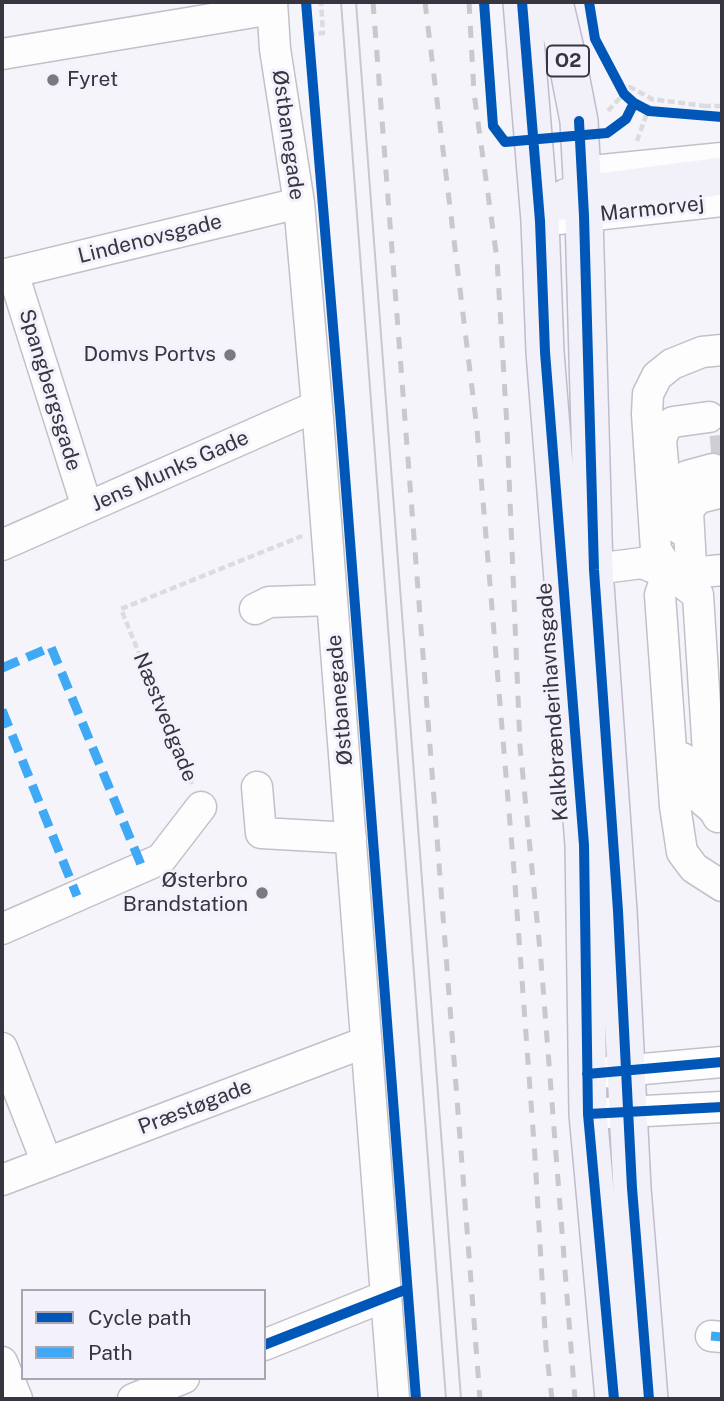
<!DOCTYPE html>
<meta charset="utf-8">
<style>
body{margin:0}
#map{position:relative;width:724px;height:1401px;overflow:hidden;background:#f5f4fa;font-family:"Public Sans",sans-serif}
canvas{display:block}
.frame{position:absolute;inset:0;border:4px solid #37353f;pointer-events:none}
.legend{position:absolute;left:21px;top:1289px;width:245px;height:91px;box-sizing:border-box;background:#f3f2fc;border:2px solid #a8a6b0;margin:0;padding:9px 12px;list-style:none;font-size:21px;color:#37353f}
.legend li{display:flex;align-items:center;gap:14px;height:35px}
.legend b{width:35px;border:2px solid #a8a6b0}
</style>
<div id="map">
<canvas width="724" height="1401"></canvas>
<div class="frame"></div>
<ul class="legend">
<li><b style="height:9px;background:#0057b8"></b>Cycle path</li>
<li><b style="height:9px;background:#3fa9f5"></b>Path</li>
</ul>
</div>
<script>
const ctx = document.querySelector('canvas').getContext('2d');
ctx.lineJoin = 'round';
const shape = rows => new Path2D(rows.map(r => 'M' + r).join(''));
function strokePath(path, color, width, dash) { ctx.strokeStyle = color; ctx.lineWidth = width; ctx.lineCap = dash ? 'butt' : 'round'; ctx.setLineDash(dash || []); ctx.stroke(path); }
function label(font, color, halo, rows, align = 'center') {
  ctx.font = font + ' "Public Sans",sans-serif'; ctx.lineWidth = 6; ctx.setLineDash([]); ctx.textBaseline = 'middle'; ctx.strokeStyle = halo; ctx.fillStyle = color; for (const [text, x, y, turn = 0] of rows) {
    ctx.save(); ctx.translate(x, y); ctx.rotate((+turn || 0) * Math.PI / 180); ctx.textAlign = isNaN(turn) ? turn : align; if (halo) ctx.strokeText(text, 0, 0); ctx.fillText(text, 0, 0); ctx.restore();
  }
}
strokePath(shape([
 [711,451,722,450]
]), '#cfced5', 30, [30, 15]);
const minor = shape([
 [272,2,275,49,299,203,317,406,394,1399],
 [2,54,272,9],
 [582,172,722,158],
 [540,221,722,201],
 [13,273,87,507],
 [2,275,299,203],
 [663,463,661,440,665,428,673,422,709,417],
 [715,494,699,498,692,505,688,512,691,565,672,575,664,583,660,595,675,806,682,852,694,868,722,886],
 [680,529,679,483,687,476,713,469],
 [2,545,317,406],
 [572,572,642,563,672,575,698,595,711,800,714,810,718,817],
 [672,575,656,550,647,414,648,394,657,376,672,364,702,352,722,350],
 [673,575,722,570],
 [255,609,269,602,332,600],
 [682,758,684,784,714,810],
 [257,787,261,833,351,838],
 [2,929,161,859,201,807],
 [2,1048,47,1163],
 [587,1074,722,1062],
 [588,1114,722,1107],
 [2,1180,366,1042],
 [711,1336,722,1337],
 [264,1345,386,1296],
 [2,1362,17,1399],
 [133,1399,184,1378]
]);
const major = shape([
 [522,2,540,221,545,352,584,845,588,1114,614,1399],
 [554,2,565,49,579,121,584,216,594,570,618,911,632,1188,649,1399],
 [562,201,568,197,583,194,722,176]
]);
strokePath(minor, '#c2c0c8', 33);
strokePath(major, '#c0bccc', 40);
strokePath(shape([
 [308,35,323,33,321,2],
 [704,106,722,106],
 [608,111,630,87,652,99,704,106,705,117],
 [637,141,652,99],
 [192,784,121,609,302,536]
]), '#dcdbde', 4.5, [7, 3.5]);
strokePath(minor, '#fefdfe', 30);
strokePath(major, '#f2f0f8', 37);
strokePath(shape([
 [341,2,446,1399],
 [356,2,461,1399]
]), '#c9c8ca', 2);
strokePath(shape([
 [373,2,480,1399],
 [425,2,477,429,514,871,535,1157,546,1348,552,1399],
 [469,2,474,93,497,259,507,427,520,746,541,961,575,1399]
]), '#c9c8ca', 5, [12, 12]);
strokePath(shape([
 [2,668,51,647,142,867],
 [2,710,77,896],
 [711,1336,722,1337]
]), '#3fa9f5', 9, [18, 9]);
strokePath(shape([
 [306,2,340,411,416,1399],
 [484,2,493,126,505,142,607,133,626,119,634,103],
 [522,2,540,221,545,352,584,845,588,1114,614,1399],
 [589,2,595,39,624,94,634,103,649,111,722,117],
 [579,121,584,216,594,570,618,911,632,1188,649,1399],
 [587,1074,722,1062],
 [588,1114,722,1107],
 [264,1345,407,1289]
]), '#0057b8', 10);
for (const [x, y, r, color] of [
 [53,80,7,"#7a7880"],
 [230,355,7,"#7a7880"],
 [262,893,7,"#7a7880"]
]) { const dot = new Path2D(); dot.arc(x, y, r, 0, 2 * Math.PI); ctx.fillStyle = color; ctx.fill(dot); strokePath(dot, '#f3f2fc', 2.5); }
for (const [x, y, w] of [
 [568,61,42]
]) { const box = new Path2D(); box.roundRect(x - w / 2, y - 15.5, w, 31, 5); ctx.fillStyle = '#f3f2fc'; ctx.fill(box); strokePath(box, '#37353f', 2); }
label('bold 19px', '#37353f', null, [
 ["O2",568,61]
]);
label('21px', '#37353f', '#f3f2fc', [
 ["Fyret",67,80,"left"],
 ["Domvs Portvs",216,355],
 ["Østerbro",248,881],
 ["Brandstation",248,905]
], 'right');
label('21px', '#37353f', '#f3f2fc', [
 ["Østbanegade",288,135,82],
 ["Marmorvej",652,209,-6],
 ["Lindenovsgade",150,239,-14],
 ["Spangbergsgade",50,390,73],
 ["Jens Munks Gade",170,471,-24],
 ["Østbanegade",340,700,-95],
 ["Kalkbrænderihavnsgade",553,702,-94],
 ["Næstvedgade",165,717,68],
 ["Præstøgade",195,1107,-21]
]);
</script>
